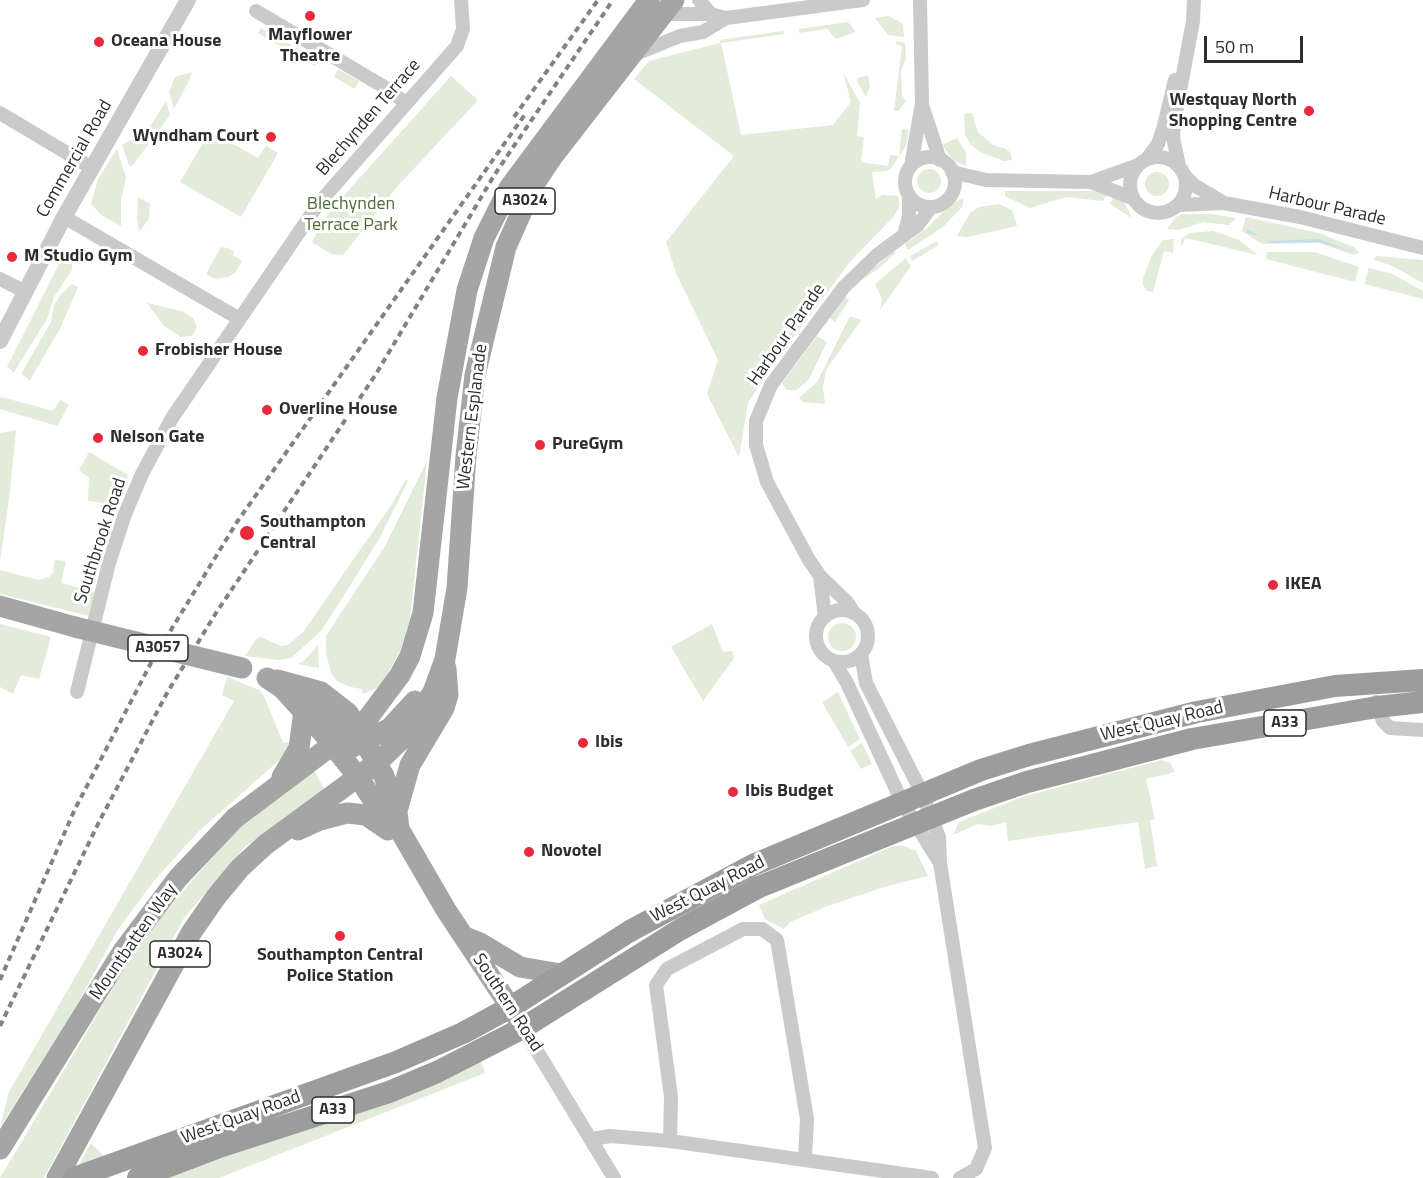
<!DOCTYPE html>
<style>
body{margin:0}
#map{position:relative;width:1423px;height:1178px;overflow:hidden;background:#fff;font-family:"Titillium Web",sans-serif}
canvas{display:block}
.scale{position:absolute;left:1204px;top:36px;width:99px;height:27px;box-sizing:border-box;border:3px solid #2d2d2d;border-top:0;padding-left:8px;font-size:18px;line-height:21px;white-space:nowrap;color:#2d2d2d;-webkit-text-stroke:4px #fff;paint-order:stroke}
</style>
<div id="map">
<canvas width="1423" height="1178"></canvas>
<div class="scale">50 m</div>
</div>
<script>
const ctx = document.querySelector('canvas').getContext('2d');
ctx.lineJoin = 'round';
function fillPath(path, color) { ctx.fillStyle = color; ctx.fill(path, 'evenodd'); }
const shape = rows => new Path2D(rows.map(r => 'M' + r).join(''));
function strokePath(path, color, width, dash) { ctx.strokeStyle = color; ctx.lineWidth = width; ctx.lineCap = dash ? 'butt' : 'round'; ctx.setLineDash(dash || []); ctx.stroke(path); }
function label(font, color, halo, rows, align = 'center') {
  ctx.font = font + ' "Titillium Web",sans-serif'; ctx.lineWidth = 6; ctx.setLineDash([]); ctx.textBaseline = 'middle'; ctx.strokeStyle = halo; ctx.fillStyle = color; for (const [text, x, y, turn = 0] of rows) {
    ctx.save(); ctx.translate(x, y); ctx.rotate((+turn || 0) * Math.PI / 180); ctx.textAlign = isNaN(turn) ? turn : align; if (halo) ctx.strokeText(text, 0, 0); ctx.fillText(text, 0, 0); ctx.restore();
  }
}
fillPath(shape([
 [889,16,903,24,904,37,888,35,875,18],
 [848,22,856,32,836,39,827,29,799,33,799,29],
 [261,28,318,60,315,66,258,33],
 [783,31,784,34,721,43,741,135,833,125,851,102,843,72,860,103,857,136,864,137,861,162,888,166,890,155,899,156,902,129,909,130,906,146,892,167,887,171,872,172,876,199,882,195,898,196,900,206,894,216,849,263,770,369,748,403,739,457,707,394,718,360,676,273,666,242,734,156,634,79,649,61,720,43,720,40],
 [896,41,905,43,906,59,901,70,902,95,906,101,898,111,894,111,902,46,896,44],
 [338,69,359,81,355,89,334,77],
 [192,72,189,81,174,109,169,92,175,77],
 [868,75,870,86,866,97,857,82,858,78],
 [451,76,478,100,396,188,343,255,331,254,312,242,330,211],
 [166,101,170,115,152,140,149,128],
 [972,113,978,132,993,145,1004,148,1010,152,1012,160,1004,161,980,152,971,145,965,134,964,114],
 [210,131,258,158,266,146,278,153,241,217,180,182],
 [144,132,148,145,132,166,129,165,122,145],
 [957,138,966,152,966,166,953,160,942,145],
 [117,149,126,178,121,200,121,226,101,215,91,204,98,179],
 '917 181a12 12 0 1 1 24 0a12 12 0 1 1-24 0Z',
 '1145 184a12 12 0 1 1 24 0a12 12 0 1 1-24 0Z',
 [1005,191,1092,191,1108,193,1103,201,1066,197,1030,208,1005,196],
 [1114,196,1124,202,1132,218,1110,204],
 [138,197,150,204,149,219,139,232,137,218],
 [963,198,963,206,943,227,908,250,905,244,927,228,950,205],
 [999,204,1012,210,1017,226,967,237,957,236,970,213,979,207],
 [1183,214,1212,214,1236,218,1229,225,1203,222,1179,230,1167,229,1176,217],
 [1246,217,1319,233,1354,247,1359,253,1354,255,1319,243,1262,244,1242,231],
 [1213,231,1239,240,1258,255,1185,238,1182,246,1181,244,1181,239,1190,233],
 [1174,239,1173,253,1164,251,1153,292,1147,291,1143,285,1143,278,1152,255,1163,240],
 [937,241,939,245,912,261,910,256],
 [221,247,228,248,234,252,233,255,242,261,235,273,228,277,215,279,206,274],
 [894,250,895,254,878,269,857,283],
 [1267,252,1315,252,1359,267,1355,282,1266,259],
 [72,254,72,270,54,297,47,319,14,372,7,367,60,262],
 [1376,256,1423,260,1423,283,1390,265,1374,260],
 [906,258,911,266,880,310,882,299,875,284],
 [1369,268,1392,274,1423,291,1423,299,1364,284],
 [72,284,78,287,61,327,30,380,21,374,51,322,54,305,62,293],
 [845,297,849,300,835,322,830,318],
 [147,303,182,311,193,318,197,327,192,336,181,337,164,326],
 [850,316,861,320,826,370,823,388,825,404,802,402,799,398,817,382],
 [817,336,827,342,809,379,797,390,786,390,782,383],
 [2,397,53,411,60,400,69,405,57,426,0,409,0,398],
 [16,430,10,492,0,561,0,433],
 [89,452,128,475,120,505,88,501,89,478,79,470],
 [427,461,410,619,401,648,388,674,377,688,363,694,362,689,350,687,337,681,331,673,326,653,326,636,385,546],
 [406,479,408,481,378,541,322,630,291,658,279,660,245,656,256,639,261,637,281,646,288,645,303,632,392,504],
 [55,560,66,561,61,583,95,592,89,616,0,594,0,570,38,580,49,577,53,573],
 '828 637a14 14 0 1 1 28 0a14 14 0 1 1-28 0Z',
 [0,624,51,637,39,679,21,675,13,694,0,687],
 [712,624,723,652,732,651,734,658,703,701,671,647],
 [318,645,319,668,298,664,305,660],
 [227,677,259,690,264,696,283,743,291,742,284,756,198,832,153,882,117,931,73,1012,0,1127,9,1092,234,701,222,695],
 [838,692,860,739,848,747,822,702],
 [862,743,872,764,861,769,850,751],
 [1161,760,1170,763,1175,772,1146,779,1155,819,1150,820,1157,866,1145,869,1138,822,1008,841,1006,822,991,826,978,824,953,835,959,822,1022,797],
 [314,770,324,789,245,847,184,918,44,1178,0,1178,142,939,235,831],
 [893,846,904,846,916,851,928,876,887,886,830,905,790,922,784,929,765,919,759,905],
 [480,1059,485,1073,219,1178,161,1178],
 [91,1143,105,1157,77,1168]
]), '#e3ebda');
fillPath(shape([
 [1247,229,1270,241,1319,239,1353,252,1319,242,1271,243,1261,236,1247,233]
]), '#c5deec');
strokePath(shape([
 [699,0,711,14],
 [256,11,391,91,405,103],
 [660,14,711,14,726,18,863,0],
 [633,55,680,36,703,32,726,18],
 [923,108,940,160],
 [0,113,92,168],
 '1130 185a28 28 0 1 1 56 0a28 28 0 1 1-56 0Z',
 '905 182a25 25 0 1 1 50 0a25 25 0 1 1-50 0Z',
 [1147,159,1158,144,1164,126,1175,80],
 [911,166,922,103,920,0],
 [1179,166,1173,137,1174,123,1193,21,1194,0],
 [952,172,986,180,1091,182,1132,198],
 [1184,175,1194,185,1224,203],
 [1091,182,1138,165],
 [1179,205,1224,203,1300,217,1423,248],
 [64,217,238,318],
 [904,235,909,216,909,196],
 [0,279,26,292],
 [820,576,825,617],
 '816 636a26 26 0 1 1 52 0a26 26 0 1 1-52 0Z',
 [854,613,847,602,820,576,809,560,767,482,756,445,756,421,771,385,844,287,877,255,918,225,931,207],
 [861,654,866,683,922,793,939,837,940,863,985,1148,976,1169,960,1178],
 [834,661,847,683,902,802,940,863],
 [77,692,109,563,125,514,142,474,172,418,319,203,457,46,463,29,461,0],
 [1376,702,1383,721,1390,728,1423,730],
 [523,1028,614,1178],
 [592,1139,610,1136,670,1141,932,1178],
 [670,1141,671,1097,656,985,667,969,743,929,762,929,777,940,807,1119,805,1158]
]), '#cacaca', 14);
strokePath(shape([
 [0,341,64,217,188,0]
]), '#cacaca', 16);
strokePath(shape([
 [0,606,75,627],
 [267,678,282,688,322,732,358,777,381,812,399,829,446,910,519,1020],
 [277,680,321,692,348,713,384,776,397,812,399,829],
 [306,690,335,722,351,748],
 [355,746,390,728,415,701],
 [282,777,299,748,304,711],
 [397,811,410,765,444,708,448,695,446,668],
 [298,830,320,820,347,813,366,815,388,830],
 [465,937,480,943,520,967,561,974],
 [0,1149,123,951,178,878,235,818,368,718,400,675,410,656,423,613,447,398,467,290,484,238,509,188,649,0],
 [57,1178,191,933,216,897,240,868,265,845,378,762,402,739,433,692,445,659,457,588,466,456,475,375,506,247,533,186,553,156,674,0]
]), '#a5a5a5', 21);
strokePath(shape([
 [74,1178,396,1062,463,1033,511,1007,630,931,753,865,981,770,1029,755,1197,712,1335,686,1423,680],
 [138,1178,219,1147,389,1092,437,1072,523,1028,681,929,759,887,974,800,1027,782,1192,739,1377,707,1423,702]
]), '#9c9c9c', 22);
strokePath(shape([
 [514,117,598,0],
 [0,980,75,809,152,661,237,522,526,113],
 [0,1026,99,822,167,693,216,613,376,374,495,174,613,0]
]), '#828282', 4, [6, 4.5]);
strokePath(shape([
 [75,627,242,668]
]), '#a5a5a5', 21);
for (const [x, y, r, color] of [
 [310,16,6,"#e92a3c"],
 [99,42,6,"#e92a3c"],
 [1309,111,6,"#e92a3c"],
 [271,137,6,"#e92a3c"],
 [12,257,6,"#e92a3c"],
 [143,351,6,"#e92a3c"],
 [267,410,6,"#e92a3c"],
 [98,438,6,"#e92a3c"],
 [540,445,6,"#e92a3c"],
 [247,533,8,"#e92a3c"],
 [1273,585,6,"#e92a3c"],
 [583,743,6,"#e92a3c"],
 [733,792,6,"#e92a3c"],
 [529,852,6,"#e92a3c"],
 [340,936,6,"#e92a3c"]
]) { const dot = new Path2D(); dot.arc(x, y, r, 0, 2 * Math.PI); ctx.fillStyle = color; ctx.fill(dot); strokePath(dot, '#fff', 2); }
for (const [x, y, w] of [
 [525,201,60],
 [158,648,60],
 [1285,723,42],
 [180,954,60],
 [333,1110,42]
]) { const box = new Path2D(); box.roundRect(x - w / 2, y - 13, w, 26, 4.5); ctx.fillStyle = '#fff'; ctx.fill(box); strokePath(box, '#2d2d2d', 1.5); }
label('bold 16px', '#2d2d2d', null, [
 ["A3024",525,201],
 ["A3057",158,648],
 ["A33",1285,723],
 ["A3024",180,954],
 ["A33",333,1110]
]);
label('bold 18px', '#2d2d2d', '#fff', [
 ["Mayflower",310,36,"center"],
 ["Theatre",310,57,"center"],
 ["Oceana House",111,42],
 ["Westquay North",1297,101,"right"],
 ["Shopping Centre",1297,122,"right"],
 ["Wyndham Court",259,137,"right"],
 ["M Studio Gym",24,257],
 ["Frobisher House",155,351],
 ["Overline House",279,410],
 ["Nelson Gate",110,438],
 ["PureGym",552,445],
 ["Southampton",260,523],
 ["Central",260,544],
 ["IKEA",1285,585],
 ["Ibis",595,743],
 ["Ibis Budget",745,792],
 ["Novotel",541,852],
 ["Southampton Central",340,956,"center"],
 ["Police Station",340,977,"center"]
], 'left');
label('18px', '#2d2d2d', '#fff', [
 ["Blechynden Terrace",369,118,-49],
 ["Commercial Road",75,159,-60],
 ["Harbour Parade",1327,207,13],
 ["Harbour Parade",787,335,-55],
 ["Western Esplanade",473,417,-83],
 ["Southbrook Road",101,541,-72],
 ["West Quay Road",1162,722,-13],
 ["West Quay Road",708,890,-27],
 ["Mountbatten Way",134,942,-55],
 ["Southern Road",507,1003,57],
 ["West Quay Road",241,1118,-20]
]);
label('18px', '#516a3a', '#fff', [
 ["Blechynden",351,205],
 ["Terrace Park",351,226]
]);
</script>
